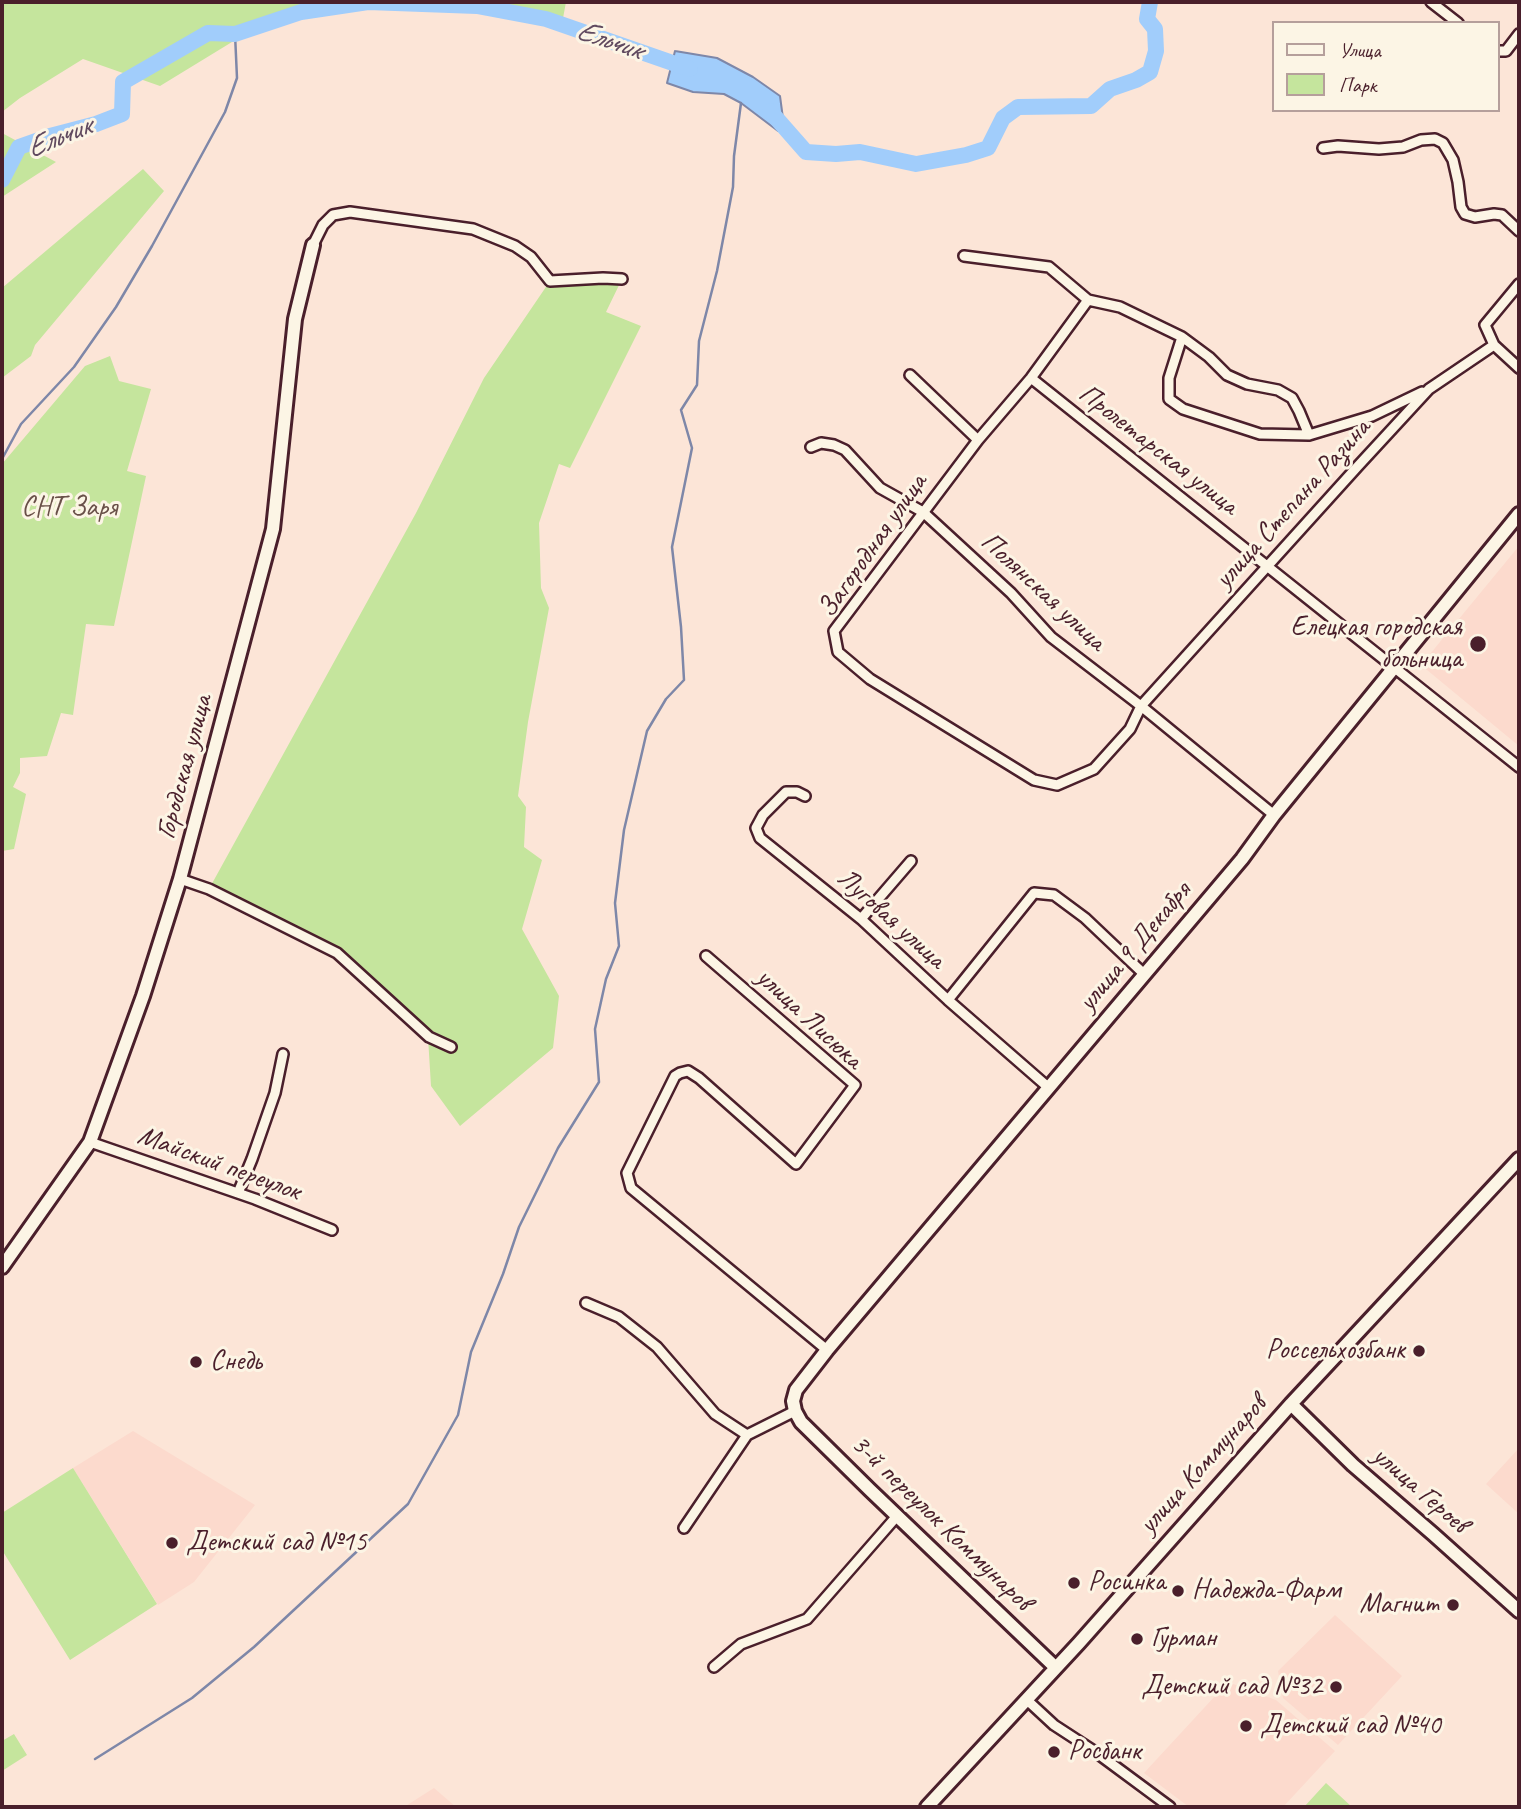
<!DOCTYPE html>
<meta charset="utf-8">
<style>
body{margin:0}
#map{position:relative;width:1521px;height:1809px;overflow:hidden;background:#fce5d7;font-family:Caveat,sans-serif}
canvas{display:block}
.frame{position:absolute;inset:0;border:4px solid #4a1f2b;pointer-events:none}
.legend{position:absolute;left:1272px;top:21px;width:228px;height:91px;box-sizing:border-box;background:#fcf5e5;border:2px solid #b59f9b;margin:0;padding:9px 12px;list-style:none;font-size:21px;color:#4a1f2b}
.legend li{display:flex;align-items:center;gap:14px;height:35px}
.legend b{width:35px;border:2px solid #b59f9b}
</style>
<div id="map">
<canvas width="1521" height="1809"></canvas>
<div class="frame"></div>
<ul class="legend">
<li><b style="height:9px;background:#fcf5e5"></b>Улица</li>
<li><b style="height:19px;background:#c5e59d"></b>Парк</li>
</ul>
</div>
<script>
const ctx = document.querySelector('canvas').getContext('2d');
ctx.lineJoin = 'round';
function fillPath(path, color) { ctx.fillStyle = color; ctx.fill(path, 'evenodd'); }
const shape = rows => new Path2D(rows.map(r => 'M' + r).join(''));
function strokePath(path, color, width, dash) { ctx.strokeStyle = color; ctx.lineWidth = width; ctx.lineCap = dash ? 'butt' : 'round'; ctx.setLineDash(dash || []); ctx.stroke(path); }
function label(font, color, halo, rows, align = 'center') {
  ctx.font = font + ' Caveat,sans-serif'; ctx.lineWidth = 6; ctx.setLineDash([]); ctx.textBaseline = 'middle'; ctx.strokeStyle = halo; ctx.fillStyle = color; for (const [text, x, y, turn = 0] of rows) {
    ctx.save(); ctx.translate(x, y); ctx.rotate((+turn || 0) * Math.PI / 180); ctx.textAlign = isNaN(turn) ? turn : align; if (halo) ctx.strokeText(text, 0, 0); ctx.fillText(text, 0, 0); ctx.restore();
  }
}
fillPath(shape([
 [1519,546,1519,746,1421,665],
 [133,1431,255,1505,194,1582,158,1605,73,1468],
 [1519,1448,1519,1514,1486,1484],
 [1335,1615,1402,1676,1338,1745,1283,1698,1278,1671],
 [1228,1682,1276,1700,1335,1751,1283,1807,1189,1807,1144,1773],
 [434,1788,456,1807,404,1807]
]), '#fcdacd');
fillPath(shape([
 [2,2,402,2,329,9,232,42,160,86,83,59,20,98,2,112],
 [490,2,566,2,561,29],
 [2,133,56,162,2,197],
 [143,169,164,191,35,345,31,356,2,378,2,288],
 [622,279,606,312,641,326,570,468,559,464,539,523,541,588,549,608,528,722,518,796,526,807,524,847,542,860,522,929,559,996,553,1048,460,1126,431,1086,428,1037,346,960,209,889,416,513,484,378,550,281],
 [110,356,119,381,151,389,127,471,146,476,114,626,86,624,73,715,61,713,47,756,20,758,20,773,13,787,26,794,14,849,2,851,2,464,85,366],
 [73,1468,157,1604,70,1660,2,1550,2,1513],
 [14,1734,27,1755,2,1771,2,1741],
 [1326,1783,1352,1807,1304,1807]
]), '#c5e59d');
const water = shape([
 [675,51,717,58,753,77,780,96,784,126,778,131,741,103,724,94,693,92,667,83,675,51]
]);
fillPath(water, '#a1cdfb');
strokePath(water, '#7e87a8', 2);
strokePath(shape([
 [2,459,21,424,74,367,116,307,152,246,225,112,237,78,235,34],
 [95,1759,192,1698,254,1647,408,1504,458,1415,471,1352,503,1274,519,1227,558,1148,599,1082,595,1029,606,979,619,946,615,903,624,830,647,731,666,699,684,680,681,627,672,547,692,448,681,410,697,385,699,341,717,271,733,187,734,156,741,103]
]), '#7e87a8', 2.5);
strokePath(shape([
 [770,111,806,152,836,154,860,152,916,164,966,155,988,148,1003,118,1018,107,1091,106,1110,89,1136,80,1150,72,1156,51,1155,29,1147,19,1150,2],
 [2,180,19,147,50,136,96,124,122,114,123,82,208,33,235,34,301,12,368,2,477,6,546,19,690,69]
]), '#a1cdfb', 16);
const street = shape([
 [1431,2,1458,23],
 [1498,51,1506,51,1519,34],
 [1323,148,1338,146,1379,149,1403,147,1421,140,1435,139,1443,143,1453,160,1458,182,1461,207,1465,214,1475,217,1494,214,1502,215,1519,231],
 [313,245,323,225,333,215,350,212,473,229,515,246,531,257,550,281,603,278,622,279],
 [964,256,1049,267,1088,300,1120,307,1182,337,1169,378,1169,399,1183,409,1260,434,1309,435,1372,416,1422,392],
 [1088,300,1031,378,978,440,834,631,838,652,870,679,1034,780,1057,785,1094,769,1130,729,1141,706,1358,466,1429,389,1494,345,1485,325,1519,284],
 [1182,337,1209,357,1227,375,1247,384,1278,390,1292,398,1299,411,1309,435],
 [1494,345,1519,368],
 [910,375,978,440],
 [1031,378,1519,767],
 [811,447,821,443,834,445,845,450,880,488,923,512,1011,593,1051,637,1141,706,1274,815],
 [805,796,797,792,786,792,763,815,756,828,760,838,861,919,948,1000,1049,1088],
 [180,879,209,889,337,953,429,1037,451,1047],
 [861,919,911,861],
 [706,956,855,1085,796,1164,699,1078,688,1071,680,1073,675,1076,627,1173,631,1188,827,1350],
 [948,1000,1034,893,1054,895,1085,918,1144,974],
 [90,1142,255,1199,332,1230],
 [238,1193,252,1159,275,1093,283,1054],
 [586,1303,619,1317,657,1347,715,1414,747,1435],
 [684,1528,747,1435,795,1411],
 [714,1667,741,1644,807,1619,897,1516],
 [1027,1700,1054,1725,1097,1753,1170,1807]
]);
const secondary = shape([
 [2,1267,90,1142,143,996,180,879,273,529,295,319,313,245],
 [1291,1404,1353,1465,1433,1534,1519,1611],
 [1055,1667,870,1490,801,1422,795,1411,793,1401,796,1390,827,1350,1242,859,1274,815,1519,514],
 [927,1807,1079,1643,1291,1404,1519,1159]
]);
strokePath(street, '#4a1f2b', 14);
strokePath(secondary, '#4a1f2b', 18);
strokePath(street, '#fcf5e5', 9);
strokePath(secondary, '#fcf5e5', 12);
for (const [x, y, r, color] of [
 [1478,644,9,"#4a1f2b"],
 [1419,1351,7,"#4a1f2b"],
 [196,1362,7,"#4a1f2b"],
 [172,1543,7,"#4a1f2b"],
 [1074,1583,7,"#4a1f2b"],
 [1178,1591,7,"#4a1f2b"],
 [1453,1605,7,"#4a1f2b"],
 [1137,1639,7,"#4a1f2b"],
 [1336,1687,7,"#4a1f2b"],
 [1246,1726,7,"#4a1f2b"],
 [1054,1752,7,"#4a1f2b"]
]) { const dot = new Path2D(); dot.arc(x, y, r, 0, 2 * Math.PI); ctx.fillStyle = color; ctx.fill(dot); strokePath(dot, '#fcf5e5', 2.5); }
label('28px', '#4a1f2b', '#fcf5e5', [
 ["Пролетарская улица",1158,450,38],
 ["улица Степана Разина",1293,504,-48],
 ["Загородная улица",873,546,-55],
 ["Полянская улица",1043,592,43],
 ["Городская улица",185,767,-75],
 ["Луговая улица",891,919,42],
 ["улица 9 Декабря",1135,947,-50],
 ["улица Лисюка",809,1019,43],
 ["Майский переулок",219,1164,20],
 ["улица Коммунаров",1203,1465,-48],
 ["улица Героев",1420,1490,41],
 ["3-й переулок Коммунаров",941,1523,44]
]);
label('28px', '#695048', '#fcf5e5', [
 ["СНТ Заря",69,508]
]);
label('28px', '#4a1f2b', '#fcf5e5', [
 ["Елецкая городская",1462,628,"right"],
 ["больница",1462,660,"right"],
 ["Россельхозбанк",1405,1351,"right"],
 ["Снедь",210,1362],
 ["Детский сад №15",186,1543],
 ["Росинка",1088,1583],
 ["Надежда-Фарм",1192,1591],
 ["Магнит",1439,1605,"right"],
 ["Гурман",1151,1639],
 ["Детский сад №32",1322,1687,"right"],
 ["Детский сад №40",1260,1726],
 ["Росбанк",1068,1752]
], 'left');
label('italic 30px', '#604a5f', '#fcf5e5', [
 ["Ельчик",609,41,19],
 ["Ельчик",59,138,-22]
]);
</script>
